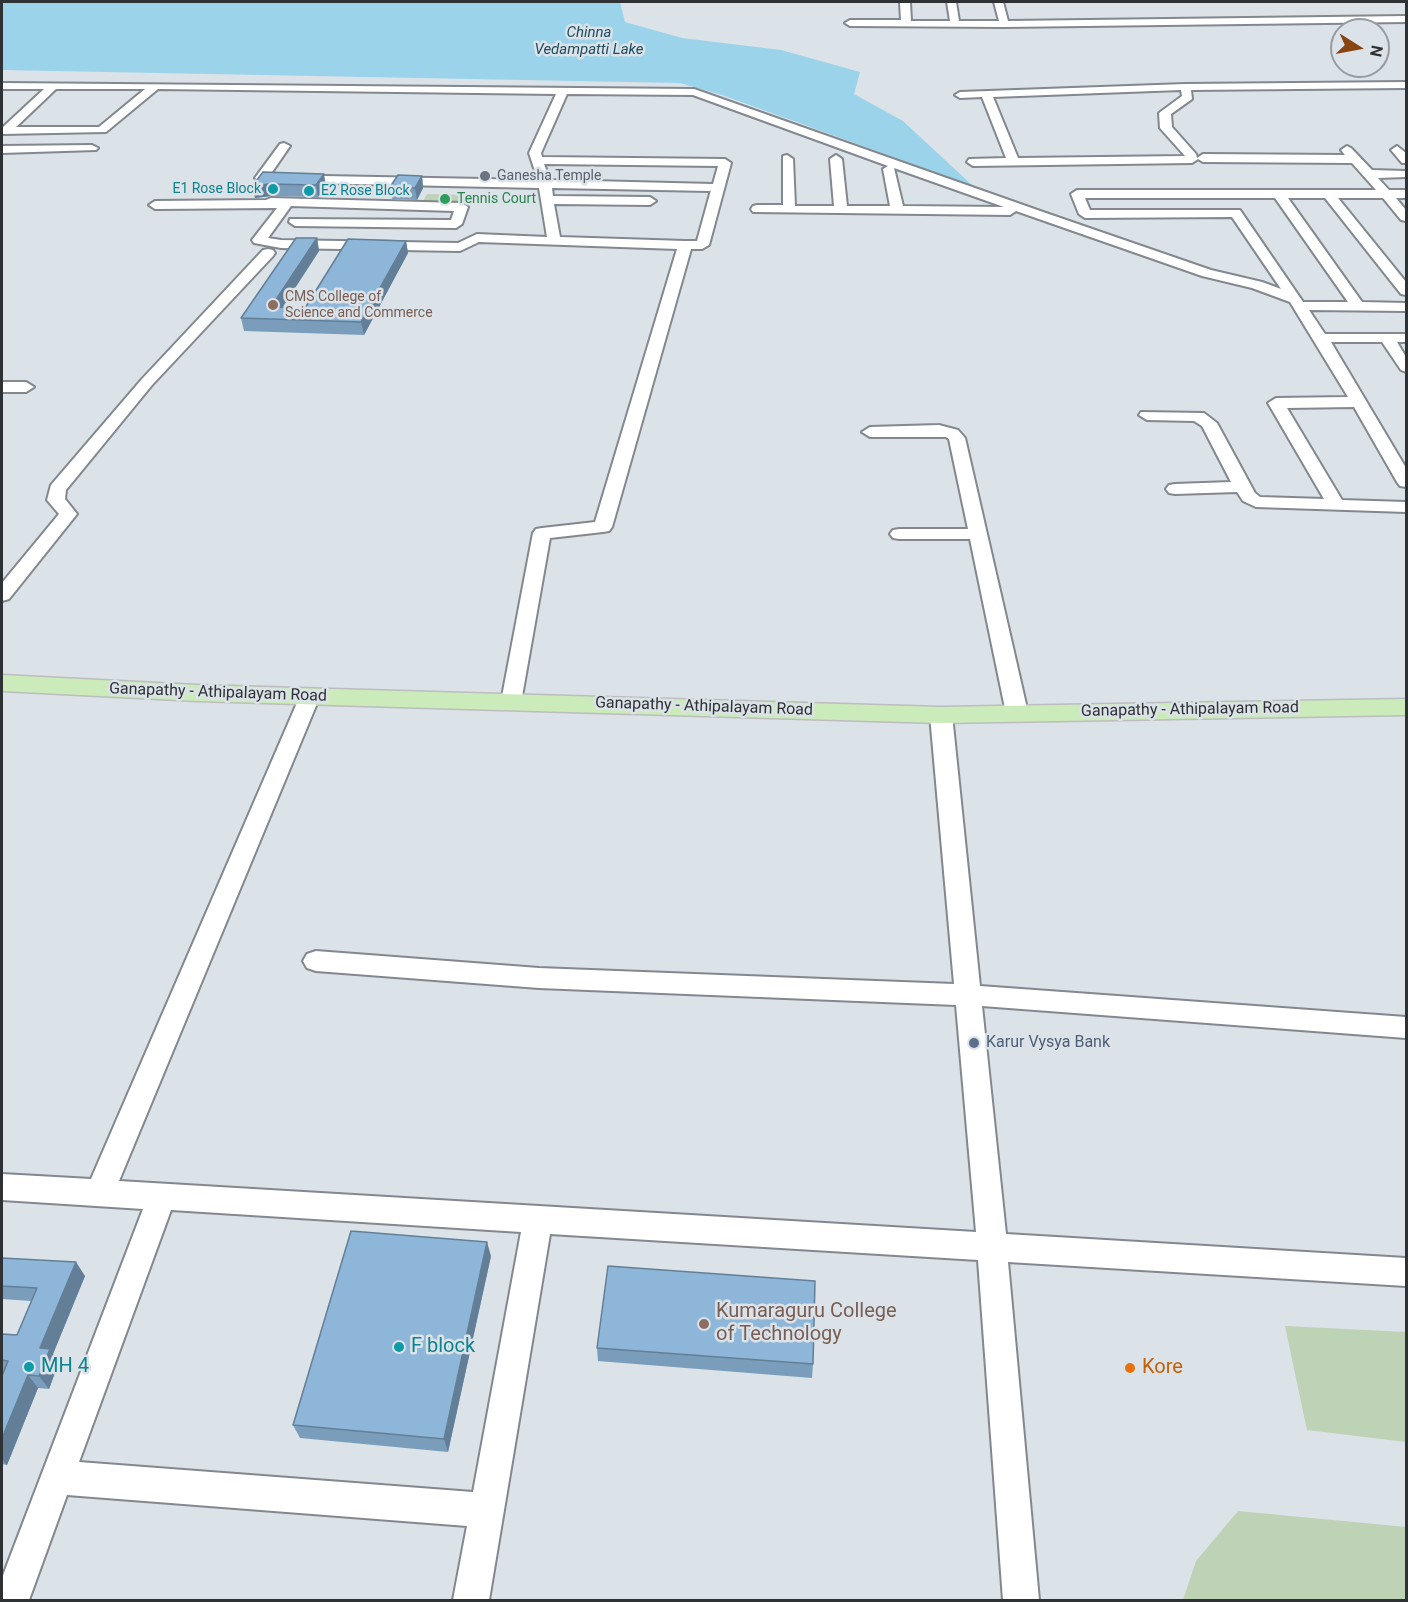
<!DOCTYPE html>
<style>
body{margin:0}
#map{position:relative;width:1408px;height:1602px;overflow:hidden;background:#dbe2e8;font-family:Roboto,sans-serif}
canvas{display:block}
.frame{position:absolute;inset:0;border:3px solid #2f3234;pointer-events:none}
.north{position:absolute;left:1330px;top:18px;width:60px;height:60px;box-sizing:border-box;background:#dbe2e8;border:2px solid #969ca0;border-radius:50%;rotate:101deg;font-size:16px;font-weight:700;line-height:24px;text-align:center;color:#2f3234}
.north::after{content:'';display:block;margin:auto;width:21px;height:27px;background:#864511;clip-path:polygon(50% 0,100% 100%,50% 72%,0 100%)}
</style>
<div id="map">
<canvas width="1408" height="1602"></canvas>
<div class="frame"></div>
<div class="north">N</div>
</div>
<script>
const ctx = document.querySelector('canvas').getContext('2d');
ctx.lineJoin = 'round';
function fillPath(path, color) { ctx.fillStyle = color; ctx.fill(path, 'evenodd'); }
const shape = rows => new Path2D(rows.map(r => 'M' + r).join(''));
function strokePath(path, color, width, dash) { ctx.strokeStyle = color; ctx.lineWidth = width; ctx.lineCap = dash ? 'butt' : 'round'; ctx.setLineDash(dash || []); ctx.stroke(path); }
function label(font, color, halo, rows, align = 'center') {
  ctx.font = font + ' Roboto,sans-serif'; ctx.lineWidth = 5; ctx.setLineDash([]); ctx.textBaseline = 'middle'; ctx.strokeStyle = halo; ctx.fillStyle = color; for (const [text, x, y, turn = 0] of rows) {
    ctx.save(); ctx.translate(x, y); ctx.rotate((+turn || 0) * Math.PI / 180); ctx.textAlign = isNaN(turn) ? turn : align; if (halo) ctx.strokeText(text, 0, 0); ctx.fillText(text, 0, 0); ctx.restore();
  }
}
fillPath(shape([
 [427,194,468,195,464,204,422,203],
 [1285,1326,1406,1332,1406,1442,1307,1430],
 [1238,1511,1406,1527,1406,1600,1183,1600,1196,1561]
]), '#bed2b6');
fillPath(shape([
 [2,2,620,2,625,22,682,38,781,50,860,72,854,94,903,121,973,186,722,95,680,83,2,70]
]), '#9bd3eb');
const minor = shape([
 [900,2,910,2,911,21,950,21,947,2,956,2,959,21,999,21,994,2,1003,2,1008,21,1406,16,1406,22,1004,27,850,26,845,23,850,20,901,20,900,2],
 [1406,82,1406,88,1191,90,1192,99,1171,114,1172,127,1196,154,1197,158,1203,154,1345,155,1341,150,1347,146,1351,148,1372,170,1406,171,1406,177,1378,178,1389,190,1406,190,1406,198,1396,198,1406,210,1406,221,1401,220,1383,198,1338,198,1406,282,1406,295,1401,294,1325,198,1288,198,1362,302,1406,303,1406,311,1309,310,1325,334,1406,334,1406,342,1397,342,1406,357,1406,372,1401,370,1382,342,1331,342,1406,468,1406,487,1400,486,1397,482,1354,407,1287,408,1342,500,1406,502,1406,512,1256,507,1243,501,1237,492,1175,494,1169,493,1166,489,1169,485,1175,484,1231,482,1202,426,1194,421,1147,420,1139,415,1141,412,1204,413,1217,423,1255,493,1260,497,1324,499,1268,403,1276,398,1348,397,1290,302,1252,288,1202,276,1016,211,1010,215,753,212,751,209,753,206,757,205,783,205,783,156,787,155,793,159,795,206,834,206,830,159,836,155,842,159,847,206,890,206,883,169,888,166,693,95,567,94,541,153,542,157,725,159,731,163,709,245,702,249,691,249,612,527,609,531,603,532,550,538,521,702,518,707,511,709,504,707,501,702,533,533,536,529,542,528,595,522,677,249,479,242,460,251,281,248,254,243,252,240,277,208,155,209,149,205,155,201,266,200,271,198,462,203,468,207,462,224,456,228,295,226,289,222,290,219,451,220,454,211,291,206,268,238,281,240,458,243,477,234,547,237,539,188,261,182,255,178,280,144,284,143,290,146,270,175,538,180,529,153,556,94,158,89,106,132,2,134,2,128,44,89,2,89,2,83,694,89,1043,212,1211,270,1262,282,1281,289,1232,217,1085,218,1079,214,1071,194,1077,190,1376,190,1352,163,1203,162,1198,159,1192,163,973,166,967,162,969,159,1006,158,982,97,960,98,955,95,960,92,1185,84,1406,82],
 [56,89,145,89,99,127,16,127,56,89],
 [1181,90,1182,96,1159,113,1160,128,1185,156,1018,158,993,97,1181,90],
 [544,164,718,166,713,184,550,180,544,164],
 [894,168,1004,207,903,206,894,168],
 [552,188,710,191,711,190,697,241,685,241,560,237,554,204,650,205,656,201,650,197,553,196,552,188],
 [1085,198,1275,198,1348,302,1303,302,1240,210,1090,210,1085,198],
 [92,145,98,148,96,150,2,153,2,146,92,145],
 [1397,146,1406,153,1406,163,1402,163,1391,150,1397,146],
 [268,249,273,250,275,253,273,256,152,385,66,490,65,499,77,514,9,599,2,601,2,583,59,514,47,500,51,485,142,379,263,250,268,249],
 [2,382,26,382,34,387,26,392,2,392,2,382],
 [939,425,958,430,965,438,1028,713,1024,718,1017,720,1010,718,1006,713,970,539,899,539,893,538,890,534,893,530,899,529,968,529,949,439,946,437,870,437,862,432,870,427,939,425],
 [310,689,317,691,320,696,119,1181,976,1232,956,1005,539,988,316,971,307,968,303,961,307,954,316,951,539,968,954,984,930,715,934,710,941,708,948,710,952,715,980,986,1406,1017,1406,1038,982,1006,1006,1234,1406,1258,1406,1286,1008,1262,1039,1600,1003,1600,978,1260,550,1234,489,1600,453,1600,467,1526,67,1495,29,1600,2,1600,2,1578,143,1209,2,1200,2,1174,91,1179,300,696,303,691,310,689],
 [171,1210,521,1232,473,1492,79,1462,171,1210]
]);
const major = shape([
 [2,675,197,685,941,707,1406,699,1406,715,941,723,197,701,2,691,2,675]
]);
strokePath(minor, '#82888e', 4);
strokePath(major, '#bcbdbe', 3);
fillPath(minor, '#fff');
fillPath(major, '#ccebbb');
fillPath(shape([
 [263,172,326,186,318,197,271,196,255,198],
 [422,176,423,188,417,200,392,199,390,187],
 [317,238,319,251,283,307,305,308,406,241,408,253,364,335,244,331,241,318],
 [491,1256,448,1452,300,1438,293,1425],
 [2,1258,85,1276,53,1354,59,1362,49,1389,38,1388,7,1465,2,1464,2,1376,3,1373,2,1373,2,1334,17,1335,31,1301,2,1299],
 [597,1348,813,1364,812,1378,598,1361]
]), '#799dba');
fillPath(shape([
 [324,174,326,186,318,197,316,185],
 [422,176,423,188,417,200,415,188],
 [269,184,271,196,255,198,252,186],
 [317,238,319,251,274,320,271,307],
 [406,241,408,253,364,335,361,322],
 [487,1242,491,1256,448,1452,444,1439],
 [76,1262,85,1276,53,1354,59,1362,49,1389,39,1376,40,1348],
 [28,1375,38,1388,7,1465,2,1459,2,1438]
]), '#637f97');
const building = shape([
 [263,172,324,174,316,185,269,184,252,186,263,172],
 [398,175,422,176,415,188,390,187,398,175],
 [296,238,317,238,271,307,305,308,348,239,406,241,361,322,241,318,296,238],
 [351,1231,487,1242,444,1439,293,1425,351,1231],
 [2,1258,76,1262,40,1348,50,1349,39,1376,28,1375,2,1438,2,1376,8,1361,2,1360,2,1334,17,1335,37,1288,2,1286,2,1258],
 [608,1266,815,1281,813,1364,597,1348,608,1266]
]);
fillPath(building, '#8db6d8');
strokePath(building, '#637f97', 1.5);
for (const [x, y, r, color] of [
 [485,176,6,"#6b7280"],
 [273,189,6,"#0f9aa8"],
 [309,191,6,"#0f9aa8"],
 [445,199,6,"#2e9e5b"],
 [273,305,6,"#8d6e63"],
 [974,1043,6,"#5c6f8a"],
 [704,1324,6,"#8d6e63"],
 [399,1347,6,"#0f9aa8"],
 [29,1367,6,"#0f9aa8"],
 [1130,1368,6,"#e8710a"]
]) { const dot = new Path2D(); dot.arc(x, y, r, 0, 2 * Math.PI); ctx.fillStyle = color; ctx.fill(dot); strokePath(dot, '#dbe2e8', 2); }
label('14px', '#5b616d', '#dbe2e8', [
 ["Ganesha Temple",497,176]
], 'left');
label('14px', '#0d838f', '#dbe2e8', [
 ["E1 Rose Block",261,189],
 ["E2 Rose Block",321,191,"left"]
], 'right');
label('14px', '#27864d', '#dbe2e8', [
 ["Tennis Court",457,199]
], 'left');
label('14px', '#785e54', '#dbe2e8', [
 ["CMS College of",285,297],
 ["Science and Commerce",285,313]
], 'left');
label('italic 15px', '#1f4d5f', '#dbe2e8', [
 ["Chinna",589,33],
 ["Vedampatti Lake",589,50]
]);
label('16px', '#2f3234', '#dbe2e8', [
 ["Ganapathy - Athipalayam Road",218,693,2],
 ["Ganapathy - Athipalayam Road",704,707,2],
 ["Ganapathy - Athipalayam Road",1190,710,-1]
]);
label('16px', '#4e5e75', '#dbe2e8', [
 ["Karur Vysya Bank",986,1043]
], 'left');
label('20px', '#785e54', '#dbe2e8', [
 ["Kumaraguru College",716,1312],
 ["of Technology",716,1335]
], 'left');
label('20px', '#0d838f', '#dbe2e8', [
 ["F block",411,1347],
 ["MH 4",41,1367]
], 'left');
label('20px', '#c56008', '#dbe2e8', [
 ["Kore",1142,1368]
], 'left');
</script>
